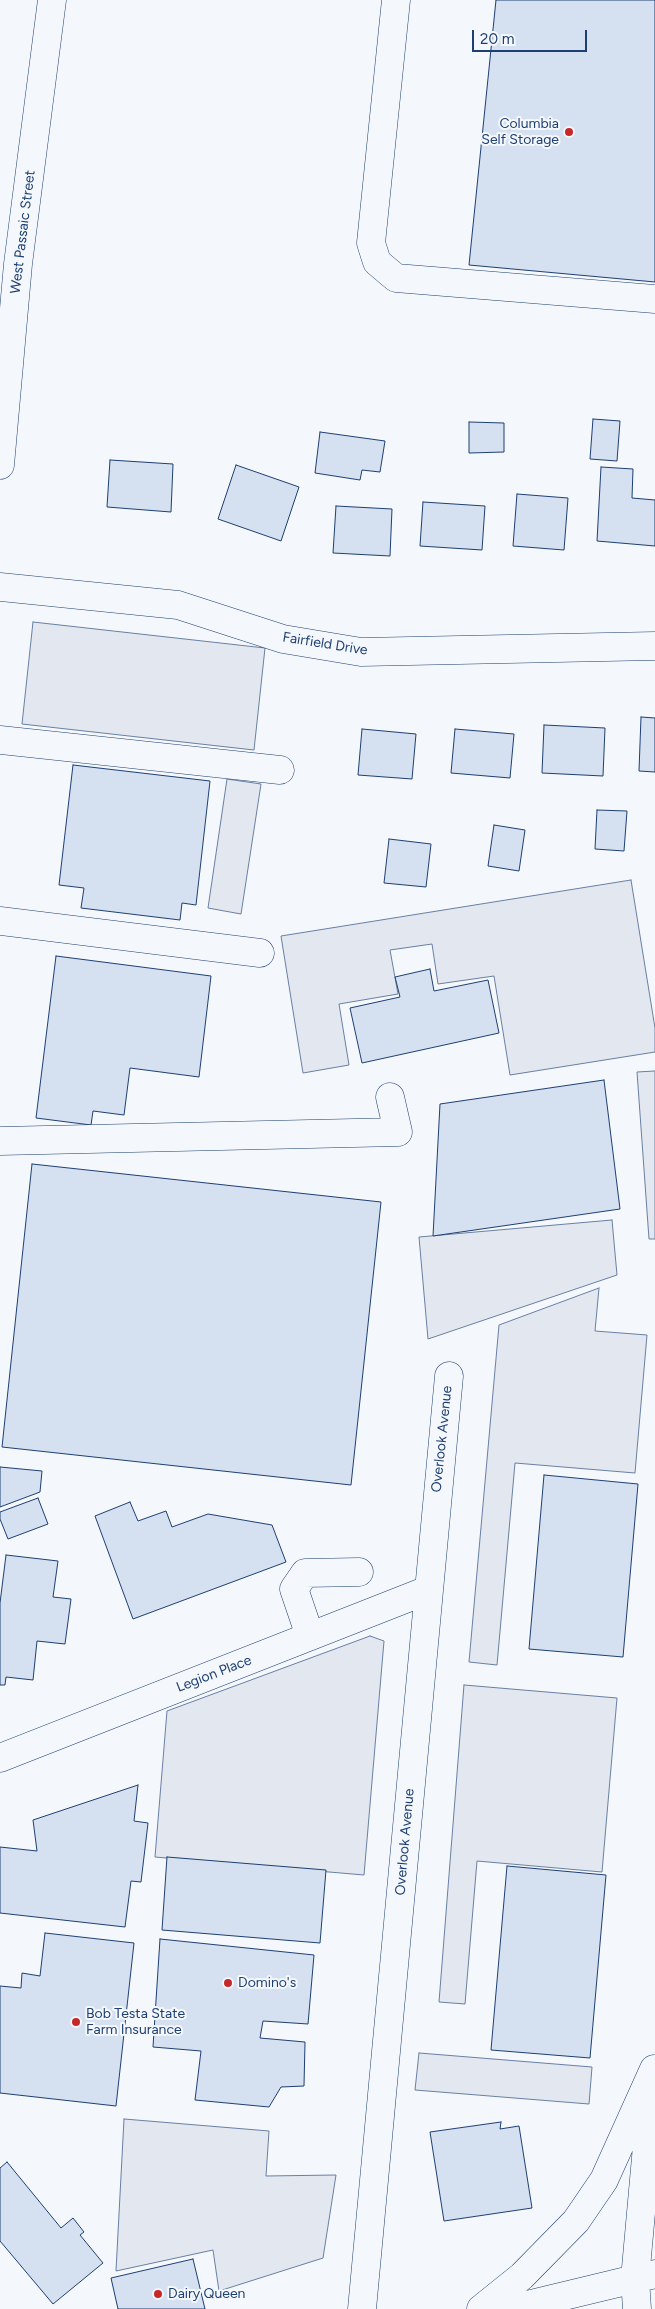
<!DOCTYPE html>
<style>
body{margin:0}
#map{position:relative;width:655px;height:2309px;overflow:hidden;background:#f4f7fb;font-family:Figtree,sans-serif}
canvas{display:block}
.scale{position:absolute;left:472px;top:30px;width:115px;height:22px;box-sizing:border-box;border:2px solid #1d3f73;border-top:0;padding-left:6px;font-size:15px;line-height:18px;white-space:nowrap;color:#1d3f73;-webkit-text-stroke:4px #f4f7fb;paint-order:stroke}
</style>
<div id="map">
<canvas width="655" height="2309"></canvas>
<div class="scale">20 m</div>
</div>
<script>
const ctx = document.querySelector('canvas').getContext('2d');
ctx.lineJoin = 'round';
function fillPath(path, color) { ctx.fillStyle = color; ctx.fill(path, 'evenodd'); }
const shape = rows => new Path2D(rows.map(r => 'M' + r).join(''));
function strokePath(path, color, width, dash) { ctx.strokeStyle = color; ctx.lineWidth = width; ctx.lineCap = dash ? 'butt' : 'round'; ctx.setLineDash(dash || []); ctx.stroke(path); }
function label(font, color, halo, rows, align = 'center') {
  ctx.font = font + ' Figtree,sans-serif'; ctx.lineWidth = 4; ctx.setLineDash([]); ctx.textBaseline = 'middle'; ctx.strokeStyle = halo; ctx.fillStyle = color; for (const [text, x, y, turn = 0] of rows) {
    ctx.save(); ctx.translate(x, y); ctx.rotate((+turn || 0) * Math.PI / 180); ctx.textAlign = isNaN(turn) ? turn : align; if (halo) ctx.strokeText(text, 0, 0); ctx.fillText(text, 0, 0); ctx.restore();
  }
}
const parking = shape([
 [33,622,265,648,254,750,22,724,33,622],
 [227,779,261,784,241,914,208,908,227,779],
 [631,880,655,1028,655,1052,510,1075,494,976,438,984,432,944,390,950,398,994,339,1004,349,1065,303,1073,281,936,631,880],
 [655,1071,655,1239,649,1239,637,1072,655,1071],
 [612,1220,617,1275,428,1339,419,1237,612,1220],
 [599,1288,595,1331,647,1335,635,1473,515,1463,497,1665,469,1662,499,1325,599,1288],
 [370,1636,384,1641,364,1875,155,1857,167,1711,370,1636],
 [464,1685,617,1698,602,1872,477,1861,465,2004,439,2002,464,1685],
 [419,2053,592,2067,589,2104,415,2090,419,2053],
 [124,2119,269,2131,266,2176,336,2175,323,2258,219,2291,213,2250,116,2271,124,2119]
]);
fillPath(parking, '#e3e8f0');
strokePath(parking, '#687fa3', 1);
const building = shape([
 [496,0,655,0,655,282,469,265,496,0],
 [593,419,620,421,617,461,590,459,593,419],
 [469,422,504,423,504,452,469,453,469,422],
 [320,432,385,441,380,472,362,470,360,480,315,473,320,432],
 [110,460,173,464,171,512,107,507,110,460],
 [236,465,299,487,281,541,218,519,236,465],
 [601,467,633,469,632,498,655,500,655,546,597,541,601,467],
 [517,494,568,498,564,550,513,546,517,494],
 [423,502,485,506,482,550,420,546,423,502],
 [336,506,392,509,390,556,333,553,336,506],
 [641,717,655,718,655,772,639,771,641,717],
 [544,725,605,728,603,776,542,773,544,725],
 [362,729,416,734,412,779,358,775,362,729],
 [455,729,514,734,510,778,451,773,455,729],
 [73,765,210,781,196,905,182,903,180,920,81,908,84,888,59,885,73,765],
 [597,810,627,811,624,851,595,849,597,810],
 [494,825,525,830,519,871,488,866,494,825],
 [389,839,431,844,426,887,384,883,389,839],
 [56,956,211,976,199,1077,130,1068,124,1115,93,1111,91,1125,36,1118,56,956],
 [430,969,434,991,488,980,499,1033,362,1063,350,1008,400,997,395,977,430,969],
 [604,1080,620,1209,433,1236,440,1104,604,1080],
 [32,1164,381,1202,351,1485,2,1447,32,1164],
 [0,1467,42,1471,40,1492,0,1507,0,1467],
 [544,1475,638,1484,623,1657,529,1649,544,1475],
 [38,1498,48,1524,8,1539,0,1519,0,1512,38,1498],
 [130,1502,138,1521,166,1511,172,1527,208,1514,272,1525,286,1562,133,1619,95,1516,130,1502],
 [6,1555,58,1561,53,1597,71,1599,65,1644,37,1641,33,1680,6,1677,5,1685,0,1685,0,1603,6,1555],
 [138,1785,134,1821,148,1823,141,1882,131,1881,125,1927,0,1913,0,1847,37,1851,33,1820,138,1785],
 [167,1857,326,1870,320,1943,162,1930,167,1857],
 [507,1866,606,1875,590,2058,491,2050,507,1866],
 [45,1933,134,1943,116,2106,0,2093,0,1986,21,1988,22,1973,40,1976,45,1933],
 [160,1939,314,1955,308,2024,263,2021,260,2038,305,2042,304,2086,281,2087,269,2107,195,2100,201,2051,153,2047,160,1939],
 [501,2122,500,2129,519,2126,532,2208,444,2221,430,2132,501,2122],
 [7,2162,61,2228,73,2218,84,2232,80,2235,103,2263,53,2304,0,2241,0,2168,7,2162],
 [193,2259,205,2309,118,2309,111,2278,193,2259]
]);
fillPath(building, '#d5e0f0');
strokePath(building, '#1d3f73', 1);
const minor = shape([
 [396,0,371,243,377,262,396,278,655,299],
 [0,587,178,605,283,639,361,652,655,646],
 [0,740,280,770],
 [0,921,260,953],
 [0,1141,398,1132,390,1097],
 [310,1636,294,1589,305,1573,359,1572],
 [0,1758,428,1590],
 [362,2309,449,1376],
 [481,2309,522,2276,576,2221,604,2180,654,2069],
 [510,2309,655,2274],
 [637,2309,635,2279,652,2091]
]);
const major = shape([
 [0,465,18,264,52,0]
]);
strokePath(minor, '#1d3f73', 29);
strokePath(major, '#1d3f73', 29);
strokePath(minor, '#f4f7fb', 28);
strokePath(major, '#f4f7fb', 28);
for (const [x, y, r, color] of [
 [569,132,5,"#c62828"],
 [228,1983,5,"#c62828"],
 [76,2022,5,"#c62828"],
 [158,2294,5,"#c62828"]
]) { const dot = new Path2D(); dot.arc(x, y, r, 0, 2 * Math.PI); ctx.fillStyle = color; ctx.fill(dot); strokePath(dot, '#f4f7fb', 2); }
label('14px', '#1d3f73', '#f4f7fb', [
 ["Columbia",559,124,"right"],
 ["Self Storage",559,140,"right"],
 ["Domino's",238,1983],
 ["Bob Testa State",86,2014],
 ["Farm Insurance",86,2030],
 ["Dairy Queen",168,2294]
], 'left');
label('14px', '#1d3f73', '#f4f7fb', [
 ["West Passaic Street",23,232,-83],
 ["Fairfield Drive",325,644,9],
 ["Overlook Avenue",442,1439,-84],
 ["Legion Place",214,1674,-21],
 ["Overlook Avenue",405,1842,-85]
]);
</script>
